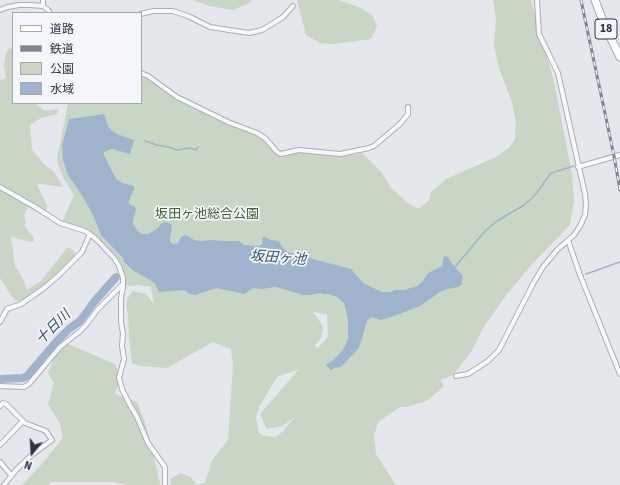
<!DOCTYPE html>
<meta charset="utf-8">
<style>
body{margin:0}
#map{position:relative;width:620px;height:485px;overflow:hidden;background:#e4e7ec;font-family:"Source Sans 3","Noto Sans JP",sans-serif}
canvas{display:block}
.legend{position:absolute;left:12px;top:12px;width:130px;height:92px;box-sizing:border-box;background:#f4f6f9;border:1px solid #a4a8b1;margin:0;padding:5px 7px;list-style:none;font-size:12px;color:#2b3445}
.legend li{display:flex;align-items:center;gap:8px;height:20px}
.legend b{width:20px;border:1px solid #a4a8b1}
.north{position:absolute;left:12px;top:433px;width:40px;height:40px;-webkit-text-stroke:3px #f4f6f9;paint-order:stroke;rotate:198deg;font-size:11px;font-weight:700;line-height:16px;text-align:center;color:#2b3445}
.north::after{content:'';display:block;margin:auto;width:14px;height:18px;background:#2b3445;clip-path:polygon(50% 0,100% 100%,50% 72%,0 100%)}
</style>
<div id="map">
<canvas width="620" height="485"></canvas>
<ul class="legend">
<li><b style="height:5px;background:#fff"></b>道路</li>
<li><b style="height:5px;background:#7d8696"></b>鉄道</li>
<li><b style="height:11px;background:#c9d6c5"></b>公園</li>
<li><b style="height:11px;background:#9fb4cc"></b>水域</li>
</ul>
<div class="north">N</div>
</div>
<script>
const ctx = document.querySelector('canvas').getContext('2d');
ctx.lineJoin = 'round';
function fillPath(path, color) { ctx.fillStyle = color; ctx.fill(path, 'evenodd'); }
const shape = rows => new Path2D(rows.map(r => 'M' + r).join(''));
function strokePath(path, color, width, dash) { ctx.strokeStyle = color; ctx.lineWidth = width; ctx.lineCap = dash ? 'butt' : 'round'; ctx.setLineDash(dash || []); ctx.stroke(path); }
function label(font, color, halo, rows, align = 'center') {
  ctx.font = font + ' "Source Sans 3","Noto Sans JP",sans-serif'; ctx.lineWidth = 3.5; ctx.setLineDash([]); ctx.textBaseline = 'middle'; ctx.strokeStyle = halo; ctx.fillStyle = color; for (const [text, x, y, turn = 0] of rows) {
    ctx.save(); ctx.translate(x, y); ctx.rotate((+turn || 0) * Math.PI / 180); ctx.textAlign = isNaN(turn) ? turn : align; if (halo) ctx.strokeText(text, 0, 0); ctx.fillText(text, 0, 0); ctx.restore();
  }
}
fillPath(shape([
 [193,0,252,0,249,3,233,10,209,6],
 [297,0,338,0,361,8,373,16,377,26,371,39,333,44,320,43,306,35],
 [493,0,531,0,554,82,572,174,574,201,570,225,533,263,507,294,483,328,471,352,453,375,440,380,444,386,429,399,424,402,406,407,400,407,378,422,374,436,376,454,396,485,171,485,170,479,181,473,191,477,197,485,205,483,212,460,228,440,233,365,231,349,213,342,167,368,140,366,132,363,129,337,128,315,126,304,129,296,133,291,146,294,154,304,151,287,137,285,132,286,126,285,126,277,121,264,103,243,96,237,96,235,88,229,62,222,74,195,64,179,58,165,57,155,60,145,68,103,141,103,141,75,178,100,237,128,256,135,267,143,274,152,280,156,300,152,340,157,362,153,382,173,392,189,408,203,419,209,429,200,431,192,446,179,496,157,509,148,515,139,516,122,512,102,499,68,494,46,496,18],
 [312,312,327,314,328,337,317,349,315,345,321,338,323,327,317,317],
 [299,369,260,414,267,429,282,426,295,417,282,432,275,437,265,436,259,433,256,418,259,407,277,377],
 [10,48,13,49,13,103,34,103,45,111,58,109,57,114,41,118,30,125,32,150,44,164,54,172,63,187,40,184,37,185,47,205,47,210,38,213,28,207,24,215,26,223,24,225,33,237,34,241,32,242,11,237,15,266,23,279,27,290,41,281,67,248,70,248,73,250,76,255,58,273,22,302,14,300,0,278,0,80,6,78,4,66,5,58,7,51],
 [61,341,115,364,121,377,115,394,137,402,146,425,159,479,160,485,127,485,113,482,51,482,48,485,22,485,40,466,63,438,60,424,48,404,54,383,48,373]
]), '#c9d6c5');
fillPath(shape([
 [104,114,108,126,111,130,117,134,134,140,130,154,112,149,104,152,104,155,116,179,122,183,134,186,134,189,128,203,135,207,136,210,133,220,133,224,137,230,141,234,147,234,154,231,159,227,160,224,167,222,172,225,170,239,170,242,173,244,178,243,181,237,186,235,194,240,200,241,211,240,225,241,239,241,244,245,259,246,261,245,263,242,262,238,264,237,271,240,279,241,282,247,287,252,351,269,363,283,382,292,390,292,395,290,404,290,417,286,423,281,428,273,442,266,443,262,444,256,448,257,452,264,463,276,461,285,458,287,448,289,440,292,420,306,397,315,381,320,371,317,367,321,361,342,358,349,341,367,334,368,331,370,326,365,333,360,343,350,348,339,348,319,344,303,337,297,328,294,323,294,321,293,309,295,303,295,280,288,275,287,262,289,253,288,244,294,217,288,195,295,189,294,184,290,159,292,155,283,134,271,124,262,123,258,101,235,94,217,82,195,68,175,63,160,62,146,69,119]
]), '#9fb4cc');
strokePath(shape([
 [145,141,157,145,168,147,177,150,190,148,196,150,198,147],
 [616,154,620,153],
 [595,160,610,155],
 [455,267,485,231,497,221,524,205,531,199,540,189,545,181,551,173,574,166],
 [586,274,620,262]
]), '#9fb4cc', 1.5);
strokePath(shape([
 [0,379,23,378,27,376,57,341,69,329,80,321,94,302,116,277]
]), '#9fb4cc', 8);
const street = shape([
 [43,0,43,6,48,10,50,13],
 [0,10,8,7,19,5,30,5,43,6],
 [141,14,153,11,173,11,188,16,210,27,249,33,262,30,272,24,283,17,293,6],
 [141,73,148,76,177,97,228,122,257,133,266,139,277,152,281,154,299,150,340,154,369,148,374,146,401,123,408,114,408,107],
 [578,167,620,155],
 [0,187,35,207,60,223,85,231,90,234,98,241,114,258,119,266,123,278,123,287,121,298,121,323,123,333,122,346,124,359,119,378,122,389,130,405,137,417,148,443,165,467,165,485],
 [568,240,580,275,620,374],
 [0,322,7,309,21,304,44,288,59,275,82,252,90,234],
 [456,376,468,374,488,361,499,350,534,282,543,267,557,250,574,235,580,226,585,215,586,205,585,194,558,73,539,34,537,0],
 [0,386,24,387,29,384,60,347,79,332,86,325,98,309,123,284],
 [0,406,3,403,6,404,25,423,46,431,52,440,33,454,16,470,4,485],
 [0,445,23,421],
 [0,462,11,475]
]);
const primary = shape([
 [595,0,604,24,620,57]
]);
strokePath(street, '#a9aeb7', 6);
strokePath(primary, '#a3abb8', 9);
strokePath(street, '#f7f8fa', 4);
strokePath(primary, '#fff', 7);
const rail = shape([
 [581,0,614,156,620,190]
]);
strokePath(rail, '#7d8696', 3);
strokePath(rail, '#f4f6f9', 1.5, [4.5]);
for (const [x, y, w] of [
 [606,29,22]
]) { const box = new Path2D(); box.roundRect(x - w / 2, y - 10, w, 20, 3); ctx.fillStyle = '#f4f6f9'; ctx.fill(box); strokePath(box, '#2b3445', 1); }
label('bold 12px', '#2b3445', null, [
 ["18",606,29]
]);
label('13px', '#3f6138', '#f4f6f9', [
 ["坂田ヶ池総合公園",207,215]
]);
label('italic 14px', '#34527a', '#f4f6f9', [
 ["坂田ヶ池",278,259,4],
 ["十日川",54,328,-45]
]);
</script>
